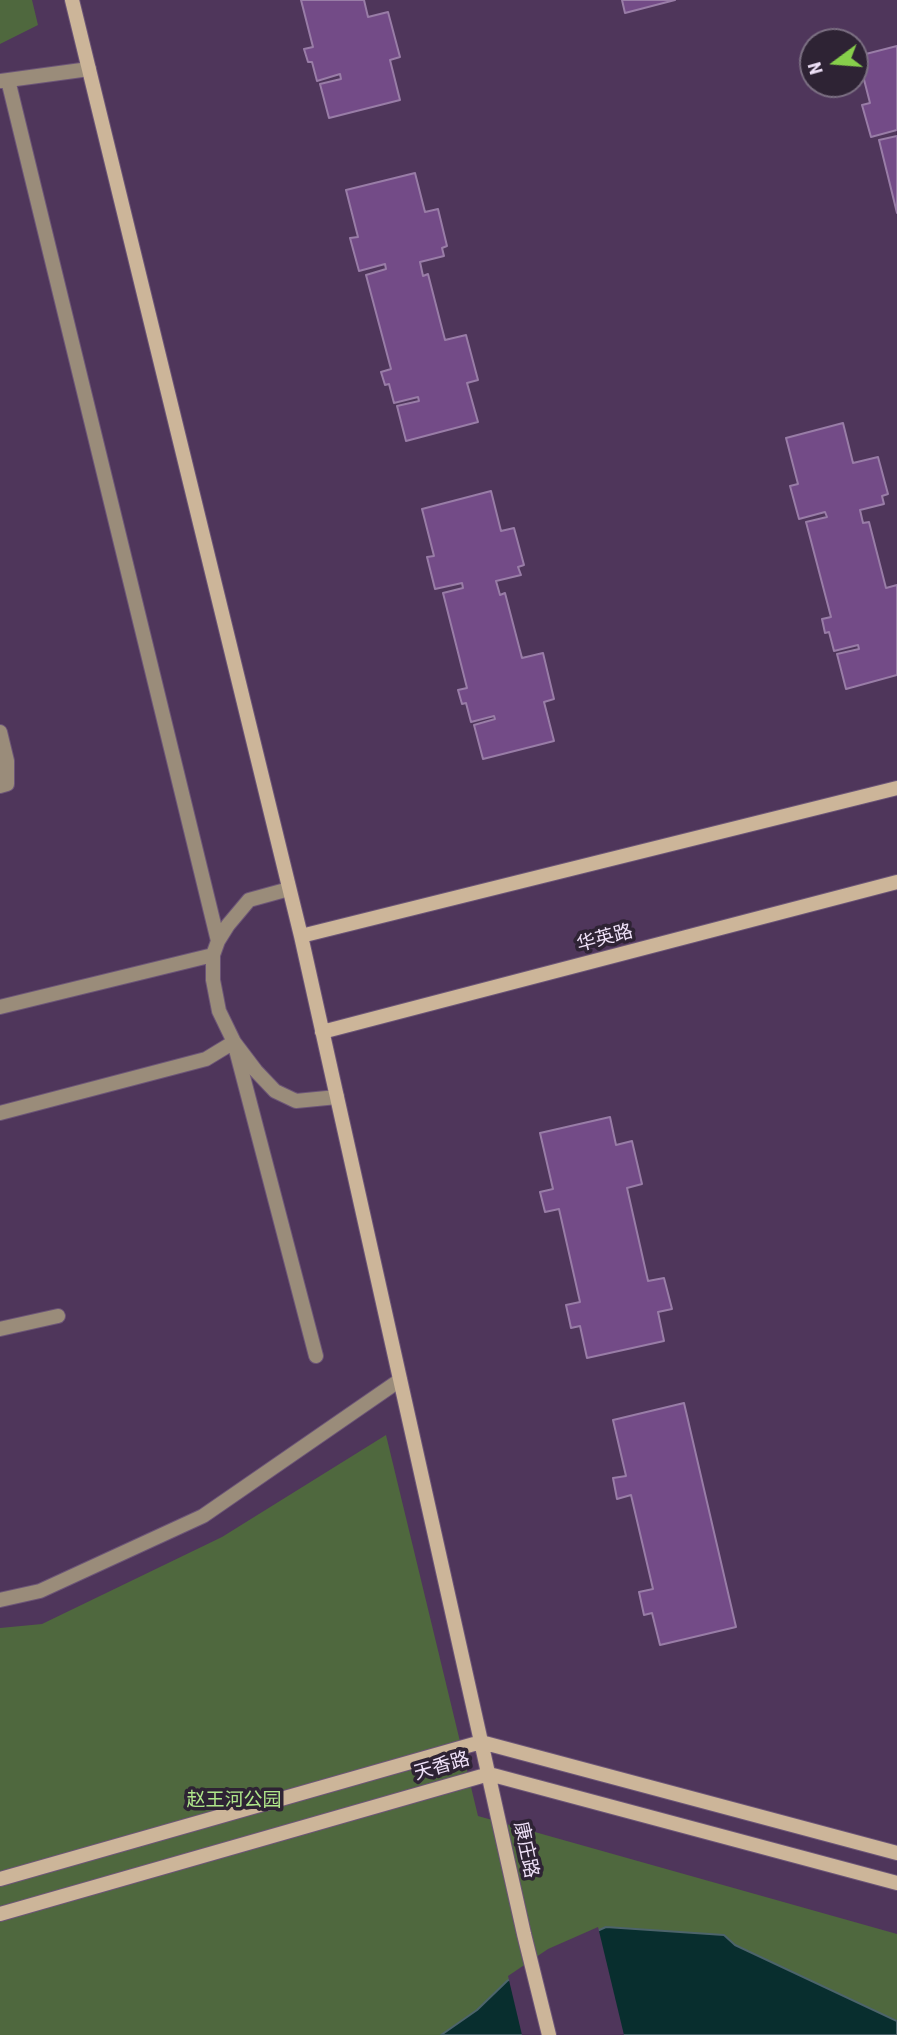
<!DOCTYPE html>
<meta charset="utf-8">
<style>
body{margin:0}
#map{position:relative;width:897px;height:2035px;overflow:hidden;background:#4f365b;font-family:"Roboto Condensed",sans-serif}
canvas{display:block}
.north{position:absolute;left:799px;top:28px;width:70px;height:70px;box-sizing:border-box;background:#2e2334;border:2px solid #7b6f82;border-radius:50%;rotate:254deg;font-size:19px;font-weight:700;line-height:28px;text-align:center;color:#efe1f8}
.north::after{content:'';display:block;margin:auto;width:24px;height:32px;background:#87cf4b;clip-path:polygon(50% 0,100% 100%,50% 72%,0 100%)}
</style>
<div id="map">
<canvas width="897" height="2035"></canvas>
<div class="north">N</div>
</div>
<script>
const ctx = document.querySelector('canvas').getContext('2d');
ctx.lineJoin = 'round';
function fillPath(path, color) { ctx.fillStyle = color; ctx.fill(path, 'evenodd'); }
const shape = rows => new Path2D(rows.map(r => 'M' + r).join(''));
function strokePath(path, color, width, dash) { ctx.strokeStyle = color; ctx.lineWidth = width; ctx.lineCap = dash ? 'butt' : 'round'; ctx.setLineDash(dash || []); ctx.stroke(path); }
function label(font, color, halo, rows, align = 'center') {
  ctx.font = font + ' "Roboto Condensed","Noto Sans SC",sans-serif'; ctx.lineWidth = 7; ctx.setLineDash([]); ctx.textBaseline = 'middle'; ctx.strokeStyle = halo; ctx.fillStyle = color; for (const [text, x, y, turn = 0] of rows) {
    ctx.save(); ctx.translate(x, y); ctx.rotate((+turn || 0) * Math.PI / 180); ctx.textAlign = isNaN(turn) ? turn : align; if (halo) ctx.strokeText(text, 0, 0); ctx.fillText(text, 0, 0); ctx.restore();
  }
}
fillPath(shape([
 [0,0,32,0,38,25,0,44],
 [386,1435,478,1816,897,1934,897,2035,0,2035,0,1628,42,1624,222,1537]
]), '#4f683e');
const water = shape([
 [606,1927,724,1935,735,1945,897,2021,897,2035,441,2035,477,2010,507,1981,550,1952,606,1927]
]);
fillPath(water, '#082e2e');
strokePath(water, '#4d646b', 2);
fillPath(shape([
 [598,1927,624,2035,522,2035,508,1976,548,1949]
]), '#4f365b');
const building = shape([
 [301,0,364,0,368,17,388,12,400,57,390,60,400,100,329,118,320,84,341,79,340,74,317,81,312,62,308,62,304,49,313,47,301,0],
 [622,0,675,0,625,13,622,0],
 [897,46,897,130,871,137,862,105,870,103,858,56,897,46],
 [897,136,897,213,879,140,897,136],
 [415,173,425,212,438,209,447,246,442,248,444,256,420,262,423,276,428,274,445,340,466,335,478,380,467,383,478,422,406,441,397,406,419,401,418,397,394,403,389,384,385,385,381,372,391,369,366,275,386,269,385,264,359,271,350,238,358,237,346,190,415,173],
 [843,423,853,463,878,457,888,494,882,496,884,504,860,510,863,523,869,522,886,588,897,585,897,675,846,689,837,654,859,649,858,645,834,651,829,632,825,633,822,619,831,617,806,522,827,517,825,512,799,519,790,486,798,484,786,438,843,423],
 [491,491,501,531,514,528,524,565,518,567,521,575,496,581,500,595,505,593,522,658,543,653,554,699,544,702,554,741,483,759,474,725,495,719,494,716,471,722,466,703,462,704,458,690,467,688,443,593,463,588,462,583,435,589,427,557,434,556,422,509,491,491],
 [610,1117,616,1145,632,1141,642,1184,627,1188,648,1281,664,1278,672,1309,658,1312,664,1341,587,1358,580,1326,571,1328,566,1305,580,1302,559,1209,545,1212,540,1192,553,1189,540,1133,610,1117],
 [684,1403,736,1627,660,1645,652,1613,644,1615,639,1592,653,1589,631,1495,617,1499,613,1478,626,1476,613,1420,684,1403]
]);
fillPath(building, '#734b87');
strokePath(building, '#997da7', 2);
const service = shape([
 [8,80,218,941],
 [1,81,89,69],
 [0,732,7,761,7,784,0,786],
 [289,889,249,900,228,925,218,941,213,955,213,980,219,1011,234,1042,256,1071,275,1091,296,1101,337,1097],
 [0,1007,213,955],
 [0,1113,206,1059,234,1042,316,1356],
 [0,1329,58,1316],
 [0,1600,40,1591,203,1516,400,1380]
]);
const secondary = shape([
 [72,0,301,936,524,1934,549,2035],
 [301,936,897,788],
 [322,1032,897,882],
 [0,1879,481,1742,897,1853],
 [0,1914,489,1774,897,1883]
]);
strokePath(service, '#6c5577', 16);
strokePath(secondary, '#6c5577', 16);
strokePath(service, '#9a8c7a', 14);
strokePath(secondary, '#ccb599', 14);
label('19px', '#efe1f8', '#2e2334', [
 ["华英路",605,939,-15],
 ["天香路",442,1767,-16],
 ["康庄路",525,1850,78]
]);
label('19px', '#afe68a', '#2e2334', [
 ["赵王河公园",234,1801]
]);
</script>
